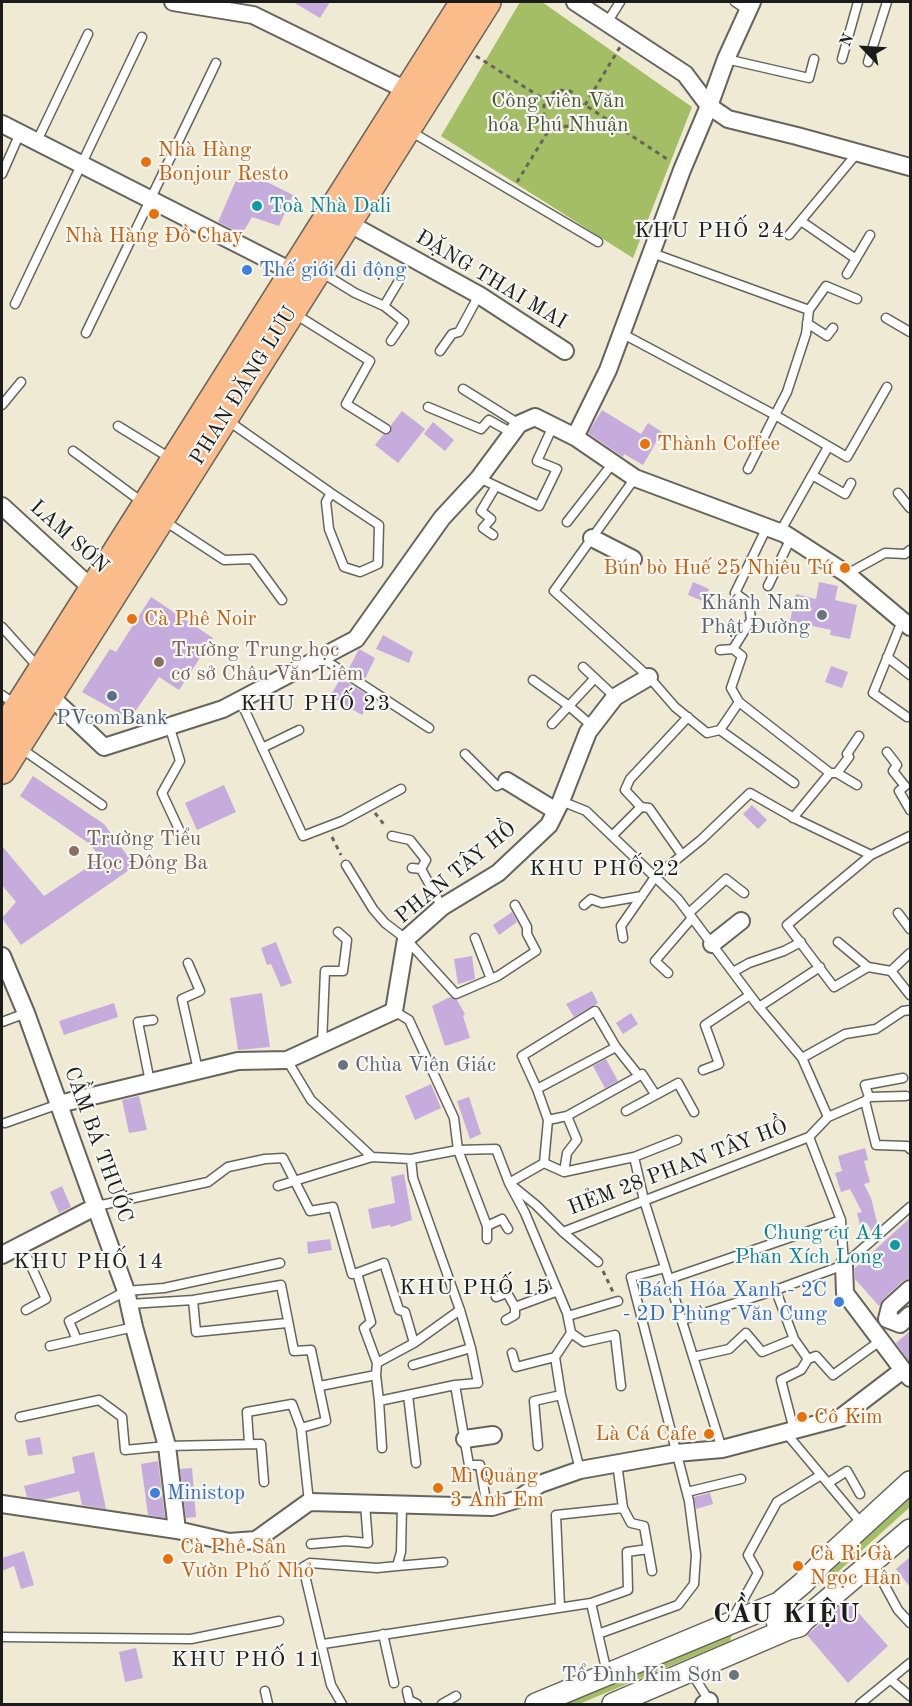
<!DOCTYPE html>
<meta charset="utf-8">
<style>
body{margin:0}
#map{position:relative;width:912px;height:1706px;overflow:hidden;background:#eeead4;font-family:"Old Standard TT",serif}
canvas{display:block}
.frame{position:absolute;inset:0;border:3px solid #1c1c1c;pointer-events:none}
.north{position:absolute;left:834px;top:18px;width:60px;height:60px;-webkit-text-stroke:4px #f6f6f2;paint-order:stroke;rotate:295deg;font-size:16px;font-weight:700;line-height:24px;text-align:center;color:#1c1c1c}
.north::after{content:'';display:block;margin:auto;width:21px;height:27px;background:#1c1c1c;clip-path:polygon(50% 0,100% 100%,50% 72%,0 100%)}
</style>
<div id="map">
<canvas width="912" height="1706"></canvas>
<div class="frame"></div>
<div class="north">N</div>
</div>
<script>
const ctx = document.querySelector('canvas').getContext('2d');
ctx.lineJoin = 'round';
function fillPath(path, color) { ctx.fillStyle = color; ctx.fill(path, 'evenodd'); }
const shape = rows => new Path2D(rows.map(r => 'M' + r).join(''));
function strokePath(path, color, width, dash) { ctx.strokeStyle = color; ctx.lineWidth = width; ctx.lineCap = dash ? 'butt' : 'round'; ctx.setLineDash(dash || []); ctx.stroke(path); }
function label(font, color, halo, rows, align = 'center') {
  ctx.font = font + ' "Old Standard TT",serif'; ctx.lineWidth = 4.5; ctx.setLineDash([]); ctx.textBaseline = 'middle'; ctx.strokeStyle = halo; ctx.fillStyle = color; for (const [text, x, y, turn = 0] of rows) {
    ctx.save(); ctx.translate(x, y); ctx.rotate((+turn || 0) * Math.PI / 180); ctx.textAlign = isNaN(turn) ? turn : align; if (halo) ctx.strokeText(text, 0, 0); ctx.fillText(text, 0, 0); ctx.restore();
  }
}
fillPath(shape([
 [520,2,542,2,692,107,633,258,441,136],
 [910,1489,910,1507,829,1580,822,1578,820,1571],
 [732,1634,730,1641,579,1704,548,1704]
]), '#a3be65');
fillPath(shape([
 [293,2,330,2,320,18],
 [241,169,293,195,279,226,252,217,242,234,218,222],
 [602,410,641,434,648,423,662,432,643,465,624,454,623,457,588,433],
 [402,411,425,429,398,463,375,445,383,435,391,433,391,425],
 [433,422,454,440,445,451,424,434],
 [693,582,709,589,703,601,688,595],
 [819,582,838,586,835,600,857,605,850,639,830,635,831,630,790,621,796,594,816,599],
 [151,597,213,638,179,690,159,677,130,719,82,692,110,649,116,652],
 [383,635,413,652,409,663,376,649],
 [359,649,375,658,365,679,349,668],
 [831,666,848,672,842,688,825,682],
 [341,678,372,698,362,715,330,696],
 [33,776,104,824,135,866,21,945,2,918,16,902,2,885,2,846,44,896,102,858,87,842,20,796],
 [224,785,236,812,197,830,185,803],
 [752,805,767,820,758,829,743,814],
 [512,912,517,922,499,935,493,925],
 [276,942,292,983,281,987,271,964,267,965,261,948],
 [472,956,475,979,458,984,454,959],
 [592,991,598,1003,574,1017,566,1004],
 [262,993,270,1047,238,1050,230,998],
 [450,997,457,1000,465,1014,463,1016,470,1038,445,1046,432,1006],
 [114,1003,118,1017,64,1035,59,1021],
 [631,1013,638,1024,623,1034,616,1023],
 [606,1059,618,1081,605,1088,593,1066],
 [431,1084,441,1108,415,1120,405,1096],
 [139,1096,147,1130,129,1133,122,1100],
 [469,1097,481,1134,470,1139,457,1101],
 [865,1148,868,1160,864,1161,870,1182,864,1184,871,1198,878,1226,872,1232,867,1223,860,1225,857,1213,862,1212,850,1189,841,1192,835,1173,842,1171,838,1156],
 [404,1174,412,1220,391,1227,390,1225,372,1229,368,1209,395,1203,391,1177],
 [62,1186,71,1207,59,1213,50,1192],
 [910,1218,910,1278,903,1281,883,1299,879,1306,855,1279,855,1268],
 [330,1239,332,1250,308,1254,307,1242],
 [910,1331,910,1363,896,1343],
 [40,1437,43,1454,28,1456,25,1440],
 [94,1452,106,1509,82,1505,79,1491,43,1500,27,1497,24,1486,75,1473,72,1457],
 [158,1461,165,1518,148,1515,141,1464],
 [192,1468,196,1517,186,1518,180,1469],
 [710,1493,713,1504,696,1509,694,1497],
 [24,1551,34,1585,21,1589,14,1566,2,1571,2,1558],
 [910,1557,910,1587,896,1569],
 [847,1600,888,1646,848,1683,807,1635],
 [136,1648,143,1678,125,1682,119,1652]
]), '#c5acdd');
const service = shape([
 [735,2,747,10],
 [608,21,620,2],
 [726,59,809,78,814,59],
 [842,59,858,2],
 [868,62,887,2],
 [410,131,598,242],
 [37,141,88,34],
 [2,174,20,133],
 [801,221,856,259],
 [789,235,858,152],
 [652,253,809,310,806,334,787,392,775,415,847,457,887,387],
 [321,272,355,293,384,306,404,322,391,341],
 [847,274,870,235],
 [15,304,142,37],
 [384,306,400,279],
 [809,310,826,286,857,299],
 [295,314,370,361,346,404,386,429],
 [886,318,910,332],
 [807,323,827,336,833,328],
 [86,333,216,63],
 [623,334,775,415,748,469],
 [440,351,452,334,459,332,479,295],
 [463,389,519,424],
 [2,405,21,382],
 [428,407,481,429,489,420,512,433],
 [227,420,331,493,326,502,329,529,344,567,360,572,378,564,379,525,331,493],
 [118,426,170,458],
 [73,451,142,502],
 [812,475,845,494,851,483],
 [479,478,539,506,557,469,537,461,553,426],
 [635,478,554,591,649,677,675,707,707,733,720,730,739,702,830,773,837,773,857,785],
 [898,493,910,508],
 [163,520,224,560,252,559,282,600],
 [567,522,613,463],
 [780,532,828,447],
 [493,535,483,528,491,519,481,511,496,486],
 [847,574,885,553,905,554,910,550],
 [768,586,791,538],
 [902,621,873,693,907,717],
 [2,627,38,667],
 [720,650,733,649],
 [887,657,910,675],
 [322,658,429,728],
 [583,667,615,697],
 [533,680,569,706,592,726],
 [2,695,15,704],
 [240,700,303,836,342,821,401,789],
 [739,702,731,688,742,656,733,649,751,620,749,603,735,593,767,527],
 [552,724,595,678],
 [169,725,180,761,162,793,183,838],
 [720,730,794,783],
 [19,747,102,805],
 [262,748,299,730],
 [887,752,897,765,893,771,905,786,899,791,910,810],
 [465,754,497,786,507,781],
 [837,773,849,757,847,754,859,736],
 [561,801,586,811,678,899,759,1007,802,1058,828,1117,865,1101,876,1145,907,1146,910,1149],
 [793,818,830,773],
 [392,836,410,840,426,860,421,869,442,907],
 [612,836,641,807],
 [682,855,649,808,641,807,625,790,630,779,688,717],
 [346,865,373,909,385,923,406,939,456,994,498,976,536,951,527,934,527,927,515,905],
 [412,868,421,869],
 [584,905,591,899,602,903,642,896],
 [689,913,726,879,744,893],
 [898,913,910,929],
 [475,938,491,979],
 [623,938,621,926,655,877,702,839,750,793,796,819,871,855],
 [838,942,868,967,891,971],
 [910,953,891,971,910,995],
 [188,963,200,991,182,999,198,1070],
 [868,967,834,987,787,925,871,855,910,836],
 [733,972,749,963,784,951,801,942],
 [668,973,655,961,692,918],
 [759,1007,820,967],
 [394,1011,409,1020,454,1118,458,1150,487,1226,487,1239],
 [2,1022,26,1013],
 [322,1044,325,971,343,971,347,940,338,932],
 [802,1058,845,1034,876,1029,903,1011,910,1010],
 [287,1060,311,1100,372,1157,411,1159,458,1150,496,1149,509,1183,536,1205,563,1232,809,1137],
 [703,1070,719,1064,705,1025,750,995],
 [639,1076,642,1074,655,1094],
 [150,1082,138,1022,153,1020],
 [537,1089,522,1056,595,1011,616,1047,537,1089,548,1120,544,1163,509,1183,525,1213,567,1313,571,1333,555,1357,561,1395,580,1470],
 [869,1097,865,1085,903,1078],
 [865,1101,869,1097,906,1096],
 [626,1111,678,1083,694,1112],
 [828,1117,809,1137,841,1220,844,1265],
 [548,1120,567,1116,639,1076,616,1047],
 [5,1123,59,1104],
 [634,1157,644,1200,722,1449],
 [411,1159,413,1178,460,1310,471,1348,478,1383,455,1385],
 [544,1163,564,1172,634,1157,677,1140],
 [564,1172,567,1153,577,1140,567,1116],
 [278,1186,372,1157],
 [97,1206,208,1182,228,1167,265,1159,283,1158,310,1211,333,1207,352,1274,357,1273,371,1322,364,1328,377,1363],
 [487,1226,502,1219,508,1229],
 [563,1232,598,1262],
 [22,1246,46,1299,26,1310],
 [357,1273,384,1263,399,1310,405,1312,414,1343],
 [669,1279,841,1220],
 [776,1291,794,1339,808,1359,801,1370,781,1380,794,1430],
 [496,1297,507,1293,515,1307,558,1291],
 [193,1300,196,1332,287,1323],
 [130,1304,193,1300,281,1285,294,1351,311,1350,326,1421,301,1428,292,1404,247,1412,249,1443],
 [460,1310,414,1343,377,1363,376,1375,379,1401,455,1385,469,1465,480,1465,487,1507],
 [568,1316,618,1301],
 [506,1320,515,1315,515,1307],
 [682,1320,770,1292,844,1265,910,1207],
 [571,1333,584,1342,615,1335,621,1386],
 [77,1340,69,1321,126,1291,164,1288,280,1263],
 [50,1346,134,1327],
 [512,1353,516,1367,555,1357],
 [693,1357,729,1349,746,1333,762,1352,794,1339],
 [808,1359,816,1356,833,1375,880,1341],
 [413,1365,471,1348],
 [320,1386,376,1375],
 [408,1395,416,1463],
 [379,1401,382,1448],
 [20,1417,99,1400,122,1417,125,1450,167,1446,261,1444,264,1482],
 [301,1428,309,1502],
 [786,1433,862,1524],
 [538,1446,534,1401,561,1395],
 [617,1463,623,1508,631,1523,644,1526,652,1571],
 [828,1483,847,1471,860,1494],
 [687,1492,741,1479],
 [311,1544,346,1541,368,1543,365,1504],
 [873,1564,898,1610,910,1623],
 [397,1566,443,1562],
 [591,1603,607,1673],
 [560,1607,556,1515,623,1508],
 [733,1618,758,1573,748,1555,777,1502,821,1475],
 [383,1634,394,1683],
 [598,1634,678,1605,694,1584,696,1555,689,1501,631,1277,665,1268],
 [2,1637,191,1639,279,1621],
 [323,1644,591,1603,628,1590,627,1552,648,1549],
 [691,1672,710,1702],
 [891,1680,910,1696],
 [265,1691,268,1704],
 [407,1691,409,1700,417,1704],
 [342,1704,331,1685,303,1567,310,1563,377,1568,397,1566,401,1552,402,1505],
 [442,1704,456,1696],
 [860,1704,910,1663]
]);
const minor = shape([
 [173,2,253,15,408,91],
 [575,2,685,74,709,106,728,119,797,136,910,167],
 [2,124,293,272],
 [341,219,479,295,565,351],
 [575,437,635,478,785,534,847,574,910,627],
 [2,506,98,594],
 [592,538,633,559],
 [48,694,104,747,223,709,356,639,442,518,479,478,519,424,535,417,575,437,608,370,682,170,709,106,726,59,752,2],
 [507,781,556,811],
 [712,944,741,921],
 [2,956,26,1013,126,1291,134,1327,167,1446,177,1530],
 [59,1104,238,1061,287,1060,394,1011,406,939,442,907,498,873,549,825,561,801,588,732,615,697,649,677],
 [2,1255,97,1206],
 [844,1265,845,1293,903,1370],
 [887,1319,890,1307,910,1289],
 [887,1319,900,1324,910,1315],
 [465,1439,493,1435],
 [2,1504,177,1530,229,1542,256,1540,309,1502,492,1507,518,1499,540,1484,580,1470,676,1453,722,1449,840,1418,903,1370,910,1378],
 [704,1704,709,1701]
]);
const tertiary = shape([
 [910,1482,823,1562,803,1583,779,1603,775,1612,777,1621,783,1628,788,1629,799,1626,804,1620,910,1530],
 [536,1704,779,1603],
 [613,1704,788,1629]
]);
const primary = shape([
 [2,733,464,2],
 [2,770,487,2]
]);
strokePath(service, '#66645c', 11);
strokePath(minor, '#66645c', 20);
strokePath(tertiary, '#66645c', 24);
strokePath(primary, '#66645c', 30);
strokePath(shape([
 [476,56,545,100],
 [581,105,579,118,570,126,558,127,552,125,544,115,544,103,546,98,557,90,570,91,575,94,581,105,585,105,670,161],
 [585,105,620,47],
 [517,182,552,125],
 [375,813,386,827],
 [332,837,341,855],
 [603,1271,613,1292]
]), '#66645c', 3, [4.5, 4.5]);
strokePath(service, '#fff', 8);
strokePath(minor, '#fff', 16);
strokePath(tertiary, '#fff', 21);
strokePath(primary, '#f9bc8a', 27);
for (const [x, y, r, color] of [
 [146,162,6,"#e8710a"],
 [257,206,6,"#0f9aa8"],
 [154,214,6,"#e8710a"],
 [247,270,6,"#3f7fe0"],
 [645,444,6,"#e8710a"],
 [845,568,6,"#e8710a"],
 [822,615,6,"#6b7280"],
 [132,619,6,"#e8710a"],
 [159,662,6,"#8d6e63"],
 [112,696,6,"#5c6f8a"],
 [74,851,6,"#8d6e63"],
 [343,1065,6,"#6b7280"],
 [895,1245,6,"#0f9aa8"],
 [839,1302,6,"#3f7fe0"],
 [802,1417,6,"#e8710a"],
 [709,1434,6,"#e8710a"],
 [438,1488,6,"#e8710a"],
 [155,1493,6,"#3f7fe0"],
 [168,1559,6,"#e8710a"],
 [798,1566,6,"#e8710a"],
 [734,1675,6,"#6b7280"]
]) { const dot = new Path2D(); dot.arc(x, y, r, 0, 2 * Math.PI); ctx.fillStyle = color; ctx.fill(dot); strokePath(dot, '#f6f6f2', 2); }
label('21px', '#4b5536', '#f6f6f2', [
 ["Công viên Văn",558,101],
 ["hóa Phú Nhuận",558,125]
]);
label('21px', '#c56008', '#f6f6f2', [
 ["Nhà Hàng",158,150],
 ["Bonjour Resto",158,174],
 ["Nhà Hàng Đồ Chay",154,236,"center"],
 ["Thành Coffee",657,444],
 ["Bún bò Huế 25 Nhiêu Tứ",833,568,"right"],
 ["Cà Phê Noir",144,619],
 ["Cô Kim",814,1417],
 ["Là Cá Cafe",697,1434,"right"],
 ["Mì Quảng",450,1476],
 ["3 Anh Em",450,1500],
 ["Cà Phê Sân",180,1547],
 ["Vườn Phố Nhỏ",180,1571],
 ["Cà Ri Gà",810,1554],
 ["Ngọc Hân",810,1578]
], 'left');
label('21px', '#0d838f', '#f6f6f2', [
 ["Toà Nhà Dali",269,206],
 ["Chung cư A4",883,1233,"right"],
 ["Phan Xích Long",883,1257,"right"]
], 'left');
label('21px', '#366cbe', '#f6f6f2', [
 ["Thế giới di động",259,270],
 ["Bách Hóa Xanh - 2C",827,1290,"right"],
 ["- 2D Phùng Văn Cung",827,1314,"right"],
 ["Ministop",167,1493]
], 'left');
label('21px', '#1c1c1c', '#f6f6f2', [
 ["ĐẶNG THAI MAI",491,280,31],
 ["PHAN ĐĂNG LƯU",244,386,-58],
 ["LAM SƠN",69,537,42],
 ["PHAN TÂY HỒ",456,873,-39],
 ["CẦM BÁ THƯỚC",98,1145,70],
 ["HẺM 28 PHAN TÂY HỒ",678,1168,-21]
]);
label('21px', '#5b616d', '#f6f6f2', [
 ["Khánh Nam",810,603],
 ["Phật Đường",810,627],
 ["Chùa Viên Giác",355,1065,"left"],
 ["Tổ Đình Kim Sơn",722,1675]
], 'right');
label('21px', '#785e54', '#f6f6f2', [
 ["Trường Trung học",171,650],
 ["cơ sở Châu Văn Liêm",171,674],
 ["Trường Tiểu",86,839],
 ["Học Đông Ba",86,863]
], 'left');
label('21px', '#4e5e75', '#f6f6f2', [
 ["PVcomBank",112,718]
]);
ctx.letterSpacing = '1.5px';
label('22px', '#1c1c1c', '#f6f6f2', [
 ["KHU PHỐ 24",710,231],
 ["KHU PHỐ 23",316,704],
 ["KHU PHỐ 22",605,869],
 ["KHU PHỐ 14",89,1262],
 ["KHU PHỐ 15",475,1288],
 ["KHU PHỐ 11",247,1660]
]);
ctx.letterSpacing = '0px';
ctx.letterSpacing = '1.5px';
label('bold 27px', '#1c1c1c', '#f6f6f2', [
 ["CẦU KIỆU",787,1615]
]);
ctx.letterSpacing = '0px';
</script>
